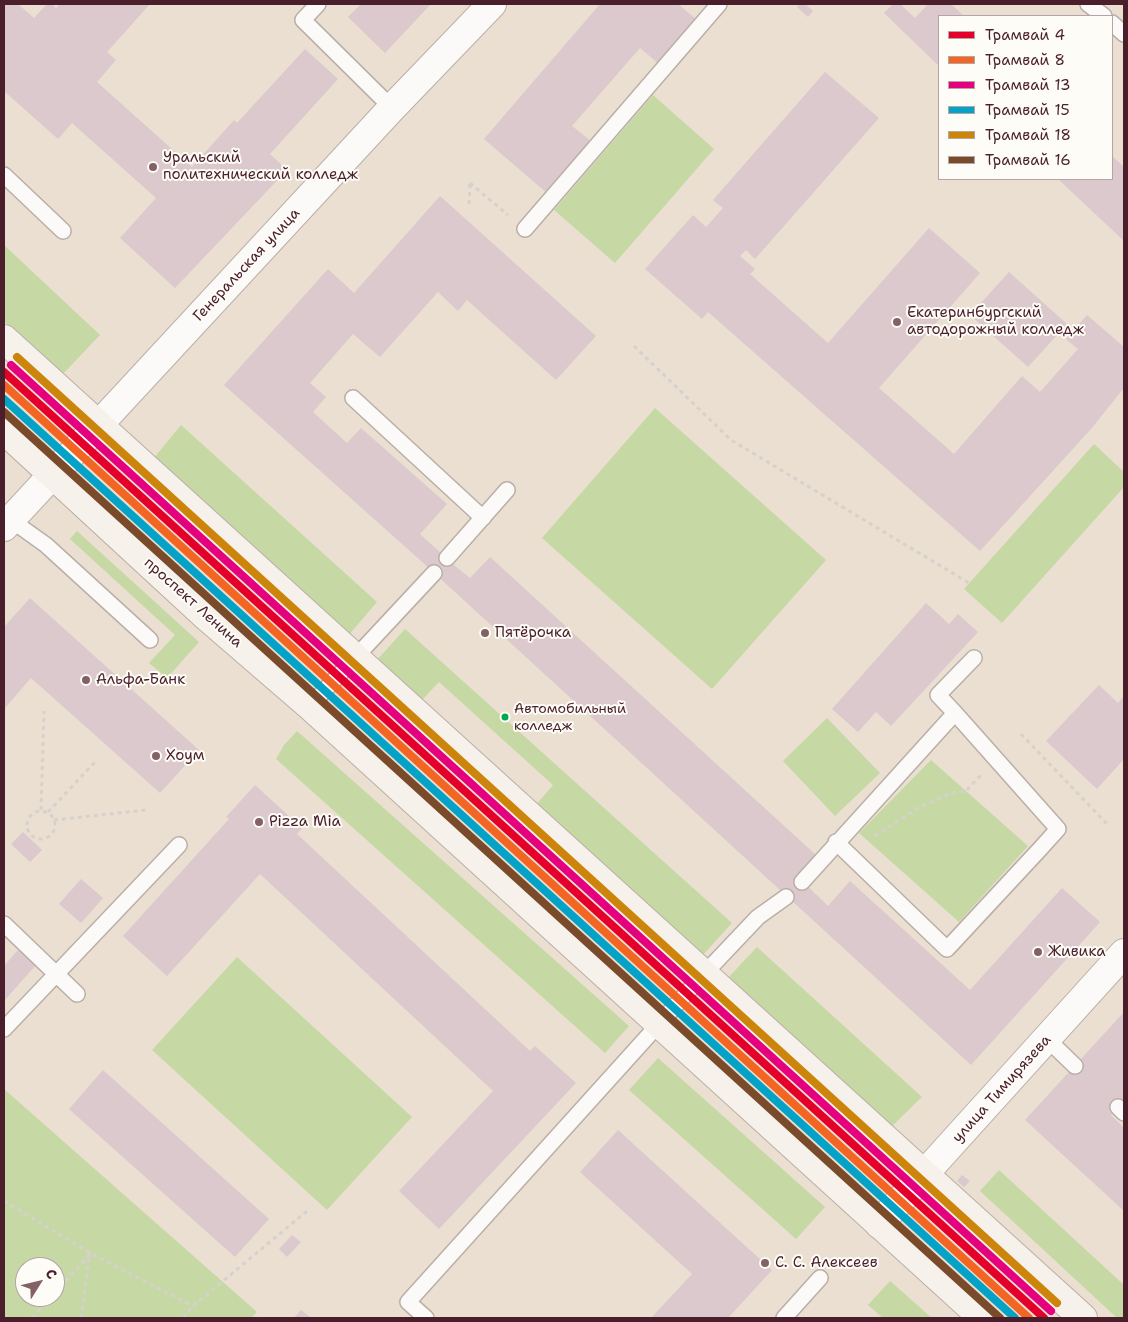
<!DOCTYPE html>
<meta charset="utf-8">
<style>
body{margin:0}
#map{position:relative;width:1128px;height:1322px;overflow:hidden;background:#eadfd0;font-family:"Shantell Sans",sans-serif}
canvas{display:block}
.frame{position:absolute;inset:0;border:5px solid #4a1f2b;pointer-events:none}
.legend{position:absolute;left:938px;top:15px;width:175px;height:165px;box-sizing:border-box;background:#fdfcf7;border:1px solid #b5a4a5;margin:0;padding:6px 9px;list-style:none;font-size:15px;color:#4a1f2b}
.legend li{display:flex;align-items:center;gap:10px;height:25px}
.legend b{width:25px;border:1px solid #b5a4a5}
.north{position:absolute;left:15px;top:1257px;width:50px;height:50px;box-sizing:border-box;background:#fdfcf7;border:1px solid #b5a4a5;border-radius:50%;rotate:54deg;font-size:14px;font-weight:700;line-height:20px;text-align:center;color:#4a1f2b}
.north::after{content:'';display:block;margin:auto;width:18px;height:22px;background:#826265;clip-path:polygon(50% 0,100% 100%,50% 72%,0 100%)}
</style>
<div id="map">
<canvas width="1128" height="1322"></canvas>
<div class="frame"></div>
<ul class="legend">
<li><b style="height:6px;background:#e4002b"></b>Трамвай 4</li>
<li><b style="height:6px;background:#f26522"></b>Трамвай 8</li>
<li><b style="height:6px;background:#e5007d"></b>Трамвай 13</li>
<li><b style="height:6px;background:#04a2c6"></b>Трамвай 15</li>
<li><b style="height:6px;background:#cc840b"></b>Трамвай 18</li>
<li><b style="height:6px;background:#7a4b2a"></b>Трамвай 16</li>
</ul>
<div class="north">С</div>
</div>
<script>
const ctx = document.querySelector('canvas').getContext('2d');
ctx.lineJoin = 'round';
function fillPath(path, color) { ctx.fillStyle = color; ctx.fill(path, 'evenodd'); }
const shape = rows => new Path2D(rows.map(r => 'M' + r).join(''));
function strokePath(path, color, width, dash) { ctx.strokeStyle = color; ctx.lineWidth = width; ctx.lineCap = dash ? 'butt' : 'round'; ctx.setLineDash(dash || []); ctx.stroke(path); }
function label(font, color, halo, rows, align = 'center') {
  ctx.font = font + ' "Shantell Sans",sans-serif'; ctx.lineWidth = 4; ctx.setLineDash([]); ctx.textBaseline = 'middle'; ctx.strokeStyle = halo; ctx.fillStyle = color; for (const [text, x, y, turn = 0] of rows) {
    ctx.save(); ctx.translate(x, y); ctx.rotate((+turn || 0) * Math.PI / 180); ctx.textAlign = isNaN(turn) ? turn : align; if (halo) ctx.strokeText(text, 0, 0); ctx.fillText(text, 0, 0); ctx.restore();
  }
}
fillPath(shape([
 [653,95,714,149,615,263,554,210],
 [4,245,100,335,61,376,4,321],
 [655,408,826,560,712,689,542,538],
 [181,425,377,602,348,636,153,459],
 [1094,444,1124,472,1124,487,1002,623,964,589],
 [77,531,199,642,167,678,149,663,175,635,70,539],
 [405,629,732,923,702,956,535,806,553,785,439,682,421,701,376,661],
 [827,718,880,773,835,816,783,761],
 [297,731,629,1026,605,1053,276,759,284,745],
 [931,760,1028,846,959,922,859,833],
 [757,947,922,1097,891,1127,727,979],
 [237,957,412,1117,327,1210,152,1050],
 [658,1058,825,1207,796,1239,629,1090],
 [4,1089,257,1312,251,1318,4,1318],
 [25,1267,55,1267,55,1297,25,1297],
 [999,1170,1124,1285,1124,1318,1117,1318,980,1191],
 [890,1281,932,1318,883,1318,868,1305]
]), '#c6d9a4');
fillPath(shape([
 [4,4,18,4,34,18,47,4,52,4,56,8,60,4,150,4,107,52,116,60,97,82,192,167,234,120,237,123,305,49,338,79,270,154,287,170,175,288,120,238,156,198,72,123,58,139,4,91],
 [361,4,431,4,385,53,348,17],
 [600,4,678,4,697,20,659,64,640,48,572,126,592,142,548,194,484,139],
 [800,4,805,4,813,11,808,17,797,7],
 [893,4,900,4,915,18,928,4,951,4,964,16,939,16,939,66,884,13],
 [825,72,879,118,755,259,746,250,740,256,755,269,750,274,828,343,929,228,980,273,879,388,954,454,1022,376,1040,392,1078,349,1066,339,1087,315,1124,347,1124,388,1091,429,980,551,708,312,702,319,645,269,693,215,706,227,723,208,713,200],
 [1112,156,1124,167,1124,241,1058,179,1112,179],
 [440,196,596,336,556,380,467,300,458,311,438,292,380,357,353,334,310,383,326,397,313,412,347,443,361,428,447,504,420,534,455,566,470,578,490,557,817,856,798,877,828,906,850,881,970,990,1062,888,1100,922,971,1065,420,560,224,385,328,269,354,293],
 [1009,272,1067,324,1028,367,970,315],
 [30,598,199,750,160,793,31,678,4,709,4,627],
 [926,603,949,624,958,614,978,632,891,726,876,712,858,732,832,709],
 [1099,685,1118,703,1124,696,1124,759,1097,789,1046,741],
 [255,785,302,828,297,834,530,1051,535,1046,576,1083,439,1229,399,1191,493,1091,260,874,167,976,123,936,229,819,226,817],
 [23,832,42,850,30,862,11,844],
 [81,879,103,898,81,923,59,904],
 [18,950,36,965,4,1001,4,966],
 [1124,1012,1124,1101,1111,1115,1124,1128,1124,1211,1025,1120],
 [103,1070,269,1219,235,1257,69,1109],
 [618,1130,772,1270,728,1318,651,1318,692,1274,580,1172],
 [962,1175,970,1181,964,1187,957,1181],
 [292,1235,301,1242,287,1257,279,1249],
 [301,1310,311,1318,294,1318]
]), '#dbc9cd');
const lane = shape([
 [318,4,303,20,392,108],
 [1088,4,1104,16],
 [1112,23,1124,34],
 [4,175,63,231],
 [525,229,719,4],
 [353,398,483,518],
 [11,520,46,545,150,640],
 [447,558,507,490],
 [310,706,434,573],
 [836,842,947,949,1040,849,1058,829,955,713],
 [802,882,955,713,938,695,974,658],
 [4,924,77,994],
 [4,1029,179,845],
 [1047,1039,1075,1066],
 [1118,1107,1124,1113],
 [426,1318,408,1302,704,974,758,917,786,897],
 [784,1318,820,1278]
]);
const street = shape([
 [4,527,392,108,492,4],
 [879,1224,1124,953]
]);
const secondary = shape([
 [4,339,1083,1318],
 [4,430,208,618,310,706,983,1318]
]);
strokePath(lane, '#baafa7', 18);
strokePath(street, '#baafa7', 30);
strokePath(secondary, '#baafa7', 30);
strokePath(shape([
 [470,183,508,215],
 [469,204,470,184],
 [634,346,731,440,969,583],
 [1021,734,1108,825],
 [41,810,44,711],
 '27 825a14 14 0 1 1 28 0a14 14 0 1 1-28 0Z',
 [48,812,96,761],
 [54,820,146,810],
 [875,836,918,808,951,793,966,791,982,774],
 [4,1201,90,1253,193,1306],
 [55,1293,90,1254],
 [32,1318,51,1297],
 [81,1318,90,1253],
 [183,1318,193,1306,307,1211]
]), '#d7d1ce', 3, [4, 4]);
strokePath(lane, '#fcfaf8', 15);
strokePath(street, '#fcfaf8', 28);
strokePath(secondary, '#f6f1ea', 28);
strokePath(shape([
 [4,372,1044,1318]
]), '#e4002b', 8);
strokePath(shape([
 [4,385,1029,1318]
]), '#f26522', 8);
strokePath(shape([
 [11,365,1051,1311]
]), '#e5007d', 8);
strokePath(shape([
 [4,399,1015,1318]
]), '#04a2c6', 8);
strokePath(shape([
 [17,357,1057,1303]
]), '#cc840b', 8);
strokePath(shape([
 [4,412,1000,1318]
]), '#7a4b2a', 8);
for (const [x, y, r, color] of [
 [153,167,5,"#826265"],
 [897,322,5,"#826265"],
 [485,633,5,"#826265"],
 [86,680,5,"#826265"],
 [505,717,4.5,"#00a651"],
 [156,756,5,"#826265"],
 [259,822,5,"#826265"],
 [1038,952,5,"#826265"],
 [765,1263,5,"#826265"]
]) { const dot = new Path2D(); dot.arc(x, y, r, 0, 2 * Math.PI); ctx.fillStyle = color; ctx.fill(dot); strokePath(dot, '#fdfcf7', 2); }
label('14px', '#4a1f2b', '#fdfcf7', [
 ["Автомобильный",514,709],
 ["колледж",514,726]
], 'left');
label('15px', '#4a1f2b', '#fdfcf7', [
 ["Уральский",163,158],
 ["политехнический колледж",163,175],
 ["Екатеринбургский",907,313],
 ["автодорожный колледж",907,330],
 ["Пятёрочка",495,633],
 ["Альфа-Банк",96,680],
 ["Хоум",166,756],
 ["Pizza Mia",269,822],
 ["Живика",1048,952],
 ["С. С. Алексеев",775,1263]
], 'left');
label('15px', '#4a1f2b', '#fdfcf7', [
 ["Генеральская улица",247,265,-47],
 ["проспект Ленина",193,603,42],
 ["улица Тимирязева",1002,1089,-48]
]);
</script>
